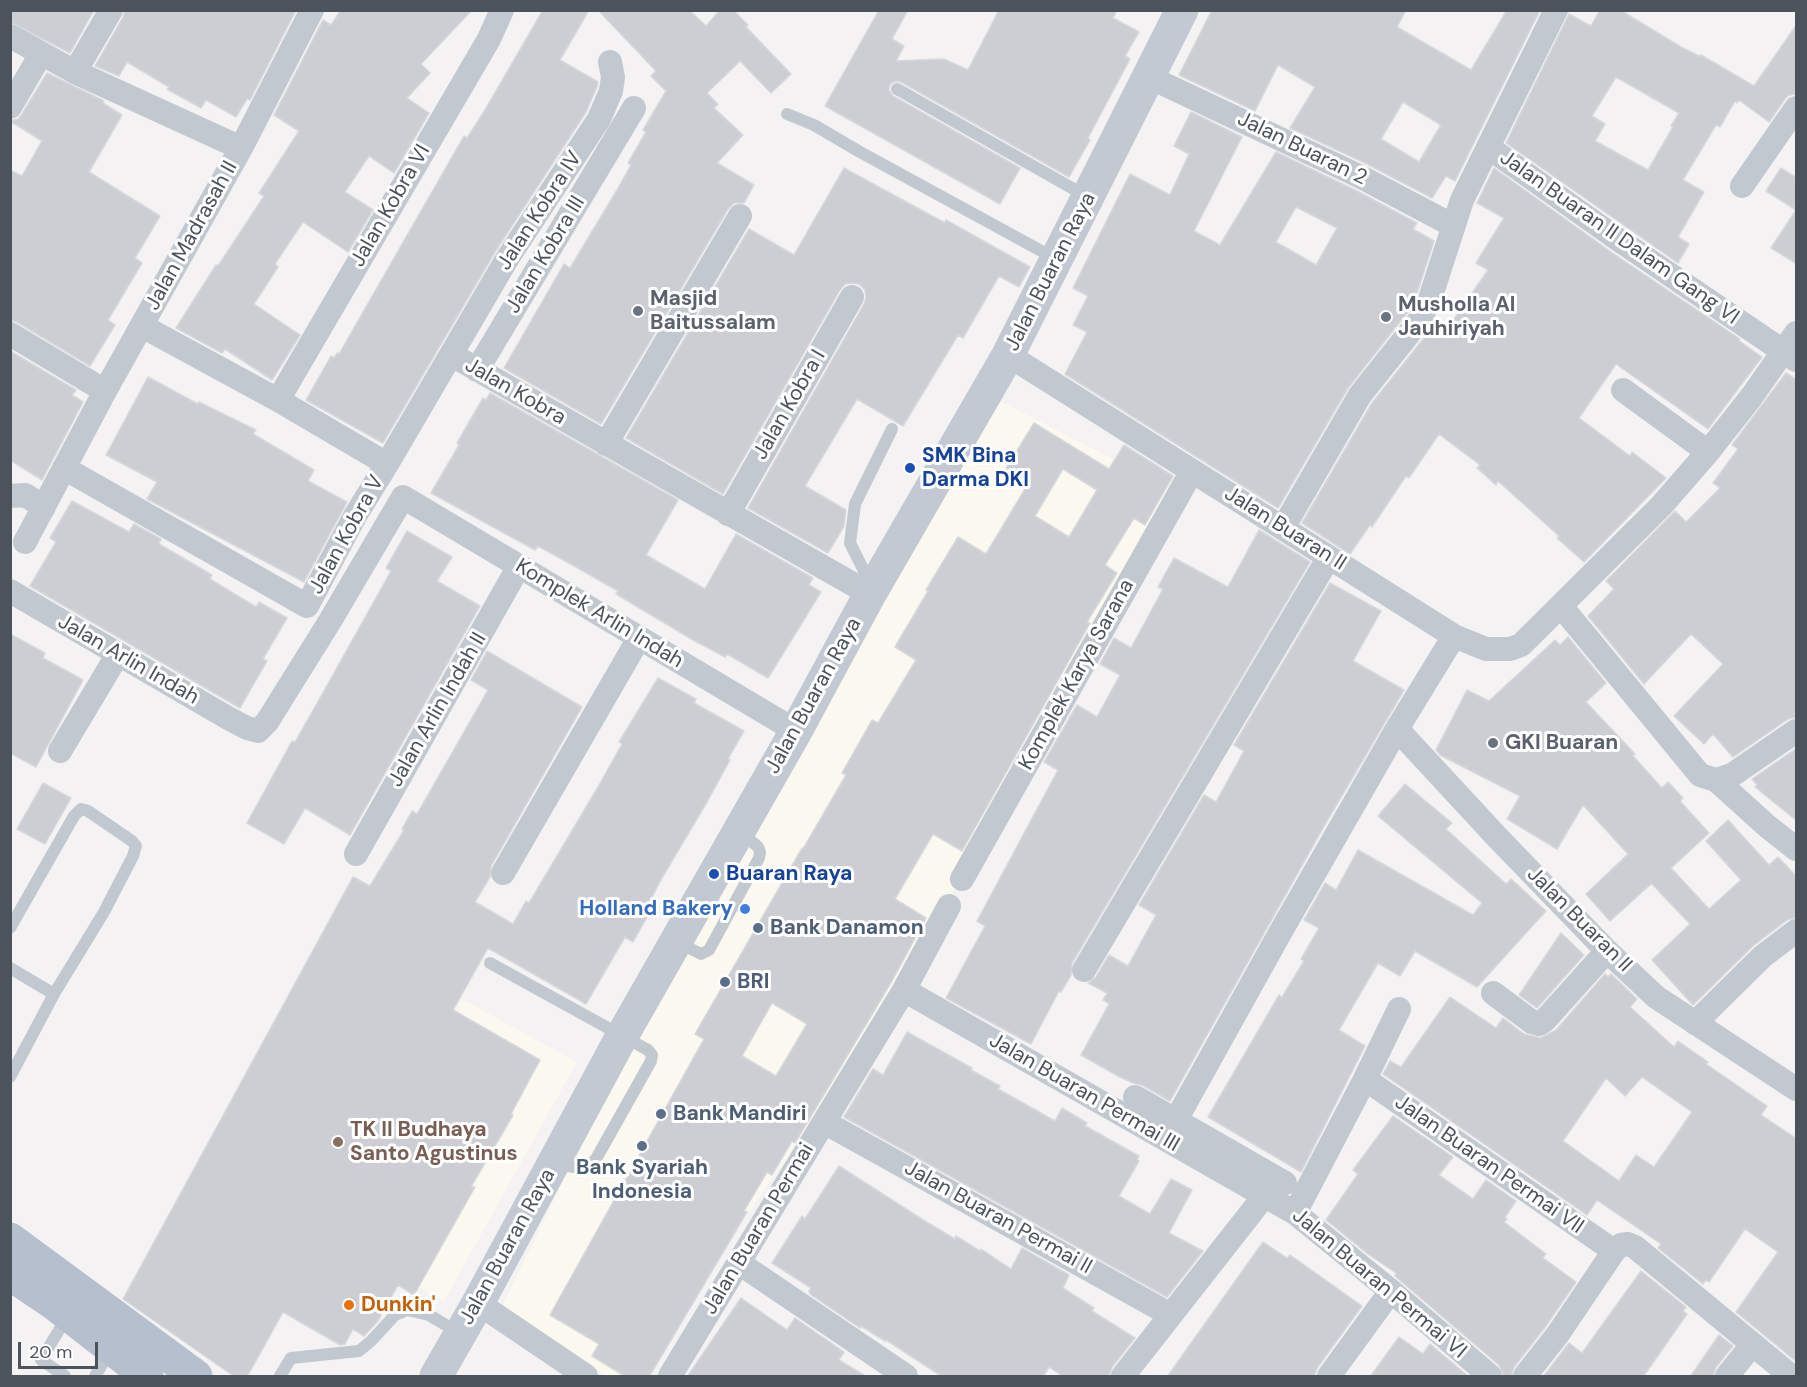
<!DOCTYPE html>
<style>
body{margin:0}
#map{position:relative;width:1807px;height:1387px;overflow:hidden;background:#f4f2f2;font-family:"DM Sans",sans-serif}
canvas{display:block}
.frame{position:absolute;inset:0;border:12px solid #4b535d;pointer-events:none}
.scale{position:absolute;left:18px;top:1342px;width:80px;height:27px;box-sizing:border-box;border:3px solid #4b535d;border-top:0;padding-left:8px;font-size:18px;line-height:21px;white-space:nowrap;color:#4b535d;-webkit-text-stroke:4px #fff;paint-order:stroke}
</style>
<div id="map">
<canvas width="1807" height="1387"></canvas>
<div class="frame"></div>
<div class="scale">20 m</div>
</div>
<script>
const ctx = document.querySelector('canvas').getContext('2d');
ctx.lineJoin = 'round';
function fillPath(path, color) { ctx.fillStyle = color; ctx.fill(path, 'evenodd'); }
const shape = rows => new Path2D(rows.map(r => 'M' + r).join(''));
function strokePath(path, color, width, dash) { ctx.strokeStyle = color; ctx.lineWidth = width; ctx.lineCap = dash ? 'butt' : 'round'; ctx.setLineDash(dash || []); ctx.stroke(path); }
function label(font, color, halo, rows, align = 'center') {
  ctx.font = font + ' "DM Sans",sans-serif'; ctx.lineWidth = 6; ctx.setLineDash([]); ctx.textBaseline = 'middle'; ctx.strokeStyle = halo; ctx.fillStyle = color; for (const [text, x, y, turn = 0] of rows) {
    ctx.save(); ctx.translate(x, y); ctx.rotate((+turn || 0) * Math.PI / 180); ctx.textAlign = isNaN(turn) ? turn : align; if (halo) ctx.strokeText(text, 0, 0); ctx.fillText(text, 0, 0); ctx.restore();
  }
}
fillPath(shape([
 [1000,401,1171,489,891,1006,636,1376,607,1376,501,1309,697,905],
 [462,999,577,1062,444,1301,330,1238]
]), '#fbf9ef');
const building = shape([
 [10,10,94,10,70,53,10,22,10,10],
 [125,10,296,10,250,100,247,99,236,117,206,100,201,108,167,89,169,87,127,62,119,76,95,66,123,17,125,10],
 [341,10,472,10,421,64,430,73,407,98,429,113,394,173,369,156,345,192,373,210,348,252,303,222,275,264,278,267,254,304,300,335,272,380,225,349,222,353,176,328,216,265,218,266,264,196,259,193,299,131,274,115,323,20,331,25,341,10],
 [543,10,589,10,560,60,598,82,597,87,586,112,495,252,383,443,306,400,331,356,334,358,337,353,339,354,464,136,467,138,485,110,543,10],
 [598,10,689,10,706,26,720,10,733,10,748,25,746,27,791,74,771,93,740,61,707,93,718,104,714,108,743,135,717,163,754,185,744,203,734,203,728,209,601,424,504,368,564,264,570,268,617,190,631,165,628,163,646,132,643,130,666,91,651,76,656,71,598,10],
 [879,10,908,10,892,39,904,46,896,61,944,59,968,70,999,10,1117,10,1113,18,1139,32,1125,56,1130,59,1088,138,1090,140,1069,177,901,82,896,81,890,84,889,90,893,96,1020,168,1000,204,825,106,879,10],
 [1212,10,1406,10,1397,27,1471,70,1507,10,1540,10,1455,181,1446,176,1432,198,1367,164,1290,128,1315,87,1278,65,1255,111,1179,75,1212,10],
 [1403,102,1441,125,1419,162,1381,139,1403,102],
 [1600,10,1620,10,1681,47,1699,56,1701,55,1754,86,1797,24,1797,94,1789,95,1785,99,1769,122,1739,100,1737,103,1735,101,1720,127,1716,125,1683,180,1704,192,1678,237,1689,244,1678,263,1506,143,1569,14,1591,26,1600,10],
 [1616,77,1679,113,1671,126,1673,127,1648,170,1595,141,1605,124,1592,116,1616,77],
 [47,73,104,101,103,103,122,115,89,172,160,216,135,258,142,263,108,320,115,325,90,366,17,322,10,320,10,170,22,176,42,141,10,121,18,119,22,114,47,73],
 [1191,112,1242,137,1194,231,1220,245,1276,152,1355,190,1417,223,1413,229,1434,241,1416,296,1407,313,1348,388,1278,508,1065,374,1087,332,1073,325,1088,296,1073,288,1130,174,1170,195,1189,154,1174,146,1191,112],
 [1296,207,1337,228,1316,265,1276,242,1296,207],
 [844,168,945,223,946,220,1030,267,1019,287,999,276,963,338,958,335,903,426,857,399,805,486,846,510,844,526,828,553,748,508,864,304,866,298,865,290,859,284,851,283,845,284,840,290,723,494,626,438,749,229,794,255,844,168],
 [1494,168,1611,252,1740,339,1739,341,1762,357,1708,429,1616,364,1579,418,1630,456,1632,452,1666,478,1584,562,1557,538,1559,536,1498,481,1496,485,1477,468,1480,465,1439,434,1409,478,1406,476,1372,527,1370,525,1350,554,1302,523,1372,403,1432,328,1441,338,1488,270,1476,263,1504,218,1477,203,1494,168],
 [1781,168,1797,178,1797,264,1771,248,1796,210,1766,191,1781,168],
 [10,351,76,390,72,395,83,402,42,480,10,460,10,351],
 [1786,373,1797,380,1797,717,1788,719,1733,757,1713,734,1704,744,1674,716,1723,664,1691,634,1644,684,1588,616,1614,589,1606,581,1675,511,1686,522,1720,488,1713,483,1738,449,1732,445,1786,373],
 [148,377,198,404,199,402,256,430,253,434,314,470,308,481,347,502,304,582,147,499,157,482,106,455,148,377],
 [490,393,678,500,646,555,705,589,736,534,813,578,809,585,821,592,768,678,727,654,725,657,693,640,616,594,618,591,576,567,538,546,535,550,431,493,459,445,457,443,483,398,486,400,490,393],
 [1034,423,1109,469,1124,445,1173,476,1145,525,1134,518,1105,565,1117,573,1087,622,1090,623,962,851,933,834,895,899,926,918,892,981,795,1143,792,1141,772,1175,767,1172,744,1211,747,1212,722,1254,649,1377,626,1377,592,1356,599,1344,550,1315,704,1039,695,1034,802,848,803,849,846,775,842,773,872,720,878,723,916,660,895,647,928,591,926,590,958,537,986,554,1025,489,1002,475,1034,423],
 [1063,469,1097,490,1069,537,1035,516,1063,469],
 [772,1003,807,1024,776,1076,742,1056,772,1003],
 [72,501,129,532,134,524,161,539,159,544,212,575,210,579,256,607,259,602,287,618,263,659,267,661,240,708,30,586,56,542,50,538,72,501],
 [1259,530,1310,562,1072,963,1071,975,1061,992,1059,991,1031,1044,946,998,985,926,977,921,1058,770,1044,762,1077,705,1097,717,1120,675,1100,664,1114,638,1131,648,1163,589,1158,587,1174,558,1228,587,1259,530],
 [407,531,452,557,437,581,480,606,350,835,305,808,284,844,247,823,292,741,295,742,320,698,391,571,386,568,407,531],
 [1330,583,1381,611,1353,661,1404,690,1323,828,1170,1101,1142,1085,1133,1083,1118,1076,1081,1055,1109,1004,1103,1000,1107,993,1088,983,1096,977,1109,955,1128,966,1156,915,1139,905,1204,795,1216,802,1244,751,1234,745,1330,583],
 [10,634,45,653,43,658,83,680,36,767,10,753,10,634],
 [1568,637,1606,683,1586,702,1635,754,1633,756,1662,788,1668,782,1683,798,1680,801,1709,833,1671,868,1709,909,1741,880,1706,841,1728,820,1769,865,1778,857,1797,877,1797,917,1787,920,1754,945,1693,1005,1652,960,1690,924,1653,885,1651,884,1610,921,1586,894,1628,854,1583,805,1557,849,1507,819,1520,796,1440,755,1436,750,1467,690,1489,701,1555,640,1560,645,1568,637],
 [487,651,582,707,491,866,490,877,475,902,513,924,526,901,529,903,598,787,622,744,619,742,658,678,696,699,694,703,744,731,728,759,730,760,707,802,659,883,646,910,650,912,633,942,625,937,586,1004,488,948,453,1010,540,1060,511,1114,513,1115,471,1187,475,1187,414,1295,398,1285,378,1321,364,1336,353,1329,345,1344,340,1345,283,1312,247,1377,235,1377,123,1299,353,877,370,886,404,830,402,829,412,811,417,814,488,690,471,680,487,651],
 [1797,748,1797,821,1755,787,1757,785,1752,779,1797,748],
 [43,783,71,798,45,844,17,829,43,783],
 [1405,784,1452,823,1446,829,1506,884,1511,879,1546,911,1477,987,1415,951,1400,976,1378,963,1339,1030,1365,1046,1301,1172,1208,1117,1279,995,1282,997,1304,961,1301,959,1319,928,1304,920,1325,883,1336,890,1358,850,1473,915,1482,903,1378,816,1405,784],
 [1561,933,1584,955,1537,1008,1519,995,1561,933],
 [1605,974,1608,977,1611,974,1637,999,1630,1007,1674,1047,1678,1041,1708,1062,1706,1064,1767,1106,1761,1115,1797,1139,1797,1362,1736,1312,1778,1252,1745,1229,1709,1282,1706,1280,1703,1284,1658,1248,1661,1244,1597,1200,1587,1215,1383,1074,1390,1061,1401,1067,1450,997,1496,1028,1503,1018,1524,1034,1541,1038,1556,1030,1605,974],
 [1642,1077,1692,1112,1654,1167,1636,1155,1619,1181,1563,1141,1606,1078,1625,1096,1642,1077],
 [907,1032,972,1068,971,1070,1000,1086,998,1089,1055,1121,1062,1108,1087,1123,1085,1126,1139,1156,1137,1160,1139,1161,1119,1196,1150,1214,1171,1179,1192,1190,1169,1233,1203,1251,1167,1297,844,1117,873,1069,883,1075,907,1032],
 [1393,1116,1453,1157,1439,1175,1473,1199,1486,1180,1516,1201,1505,1217,1507,1219,1504,1222,1546,1254,1543,1258,1576,1282,1546,1326,1514,1367,1511,1377,1504,1377,1499,1365,1395,1276,1396,1273,1368,1254,1326,1220,1358,1174,1353,1170,1393,1116],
 [839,1166,928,1223,955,1239,956,1236,980,1251,981,1249,1011,1269,1022,1248,1069,1275,1063,1288,1094,1308,1092,1311,1135,1338,1112,1367,1109,1377,1064,1377,1049,1367,1043,1377,943,1377,886,1340,885,1341,861,1326,860,1328,810,1294,809,1291,811,1288,772,1263,802,1216,805,1219,839,1166],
 [1263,1242,1287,1258,1290,1255,1362,1306,1317,1368,1314,1377,1167,1377,1263,1242],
 [1641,1271,1686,1307,1683,1311,1687,1314,1643,1377,1543,1377,1569,1343,1582,1353,1641,1271],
 [741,1298,787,1330,795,1318,844,1352,839,1360,867,1377,687,1377,741,1298],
 [1719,1335,1733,1346,1716,1367,1713,1377,1690,1377,1719,1335],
 [1399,1337,1423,1354,1430,1344,1469,1377,1370,1377,1399,1337]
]);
fillPath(building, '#ccced4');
strokePath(building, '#d7d8dc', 1.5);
strokePath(shape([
 [897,89,1086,196],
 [787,114,814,125,860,152,1056,259],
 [871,585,850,543,855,504,892,429],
 [10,928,74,816,81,809,88,811,132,841,136,846,133,856,104,912,54,994,10,1077],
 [677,942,701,954,709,950,759,858,760,852,758,847,741,832],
 [490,963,648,1050,652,1055,651,1061,596,1159,589,1166,581,1168,555,1164],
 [10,968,54,994],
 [65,1376,41,1360,67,1317],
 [95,1376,111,1350],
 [280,1376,291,1358,359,1351,371,1341,395,1315,407,1310,429,1315,459,1333]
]), '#c1c8cf', 12);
strokePath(shape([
 [10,36,75,72,241,148],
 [75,72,111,10],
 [1149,77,1361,177,1452,225],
 [10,107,41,54],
 [1488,147,1619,240,1796,360],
 [1742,186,1796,108],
 [142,326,278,400,387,464,507,259,599,119,611,91,613,77,610,62],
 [10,334,105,391],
 [452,355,870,594],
 [1008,355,1454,636,1486,649,1510,649,1521,645,1661,506,1708,452,1752,396,1796,333],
 [477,370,634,108],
 [1623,390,1708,452],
 [278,400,489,39,502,10],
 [606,444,740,216],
 [64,468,307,606,355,516,387,464],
 [10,496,25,495,44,507],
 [728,514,852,297],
 [1283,528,1360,395,1419,321,1429,302,1462,200,1556,10],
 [25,542,105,391,241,148,312,10],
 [10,591,228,718,247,728,258,731,267,722,330,621,403,497,796,731],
 [1561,606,1700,775,1716,780,1767,826,1796,849],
 [1397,729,1496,836,1607,951,1656,997,1796,1089],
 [60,751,118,654],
 [1716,780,1732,775,1796,731],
 [356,854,519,566],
 [503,873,639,638],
 [962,879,1192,471],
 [1084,970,1329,557],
 [904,990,1295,1213,1391,1291,1490,1376],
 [1493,993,1532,1022,1539,1024,1545,1020,1607,951],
 [1695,1023,1763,956,1796,931],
 [1365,1079,1614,1251],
 [1135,1097,1285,1183],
 [1176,1120,1280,933,1397,729,1454,636],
 [824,1122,1171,1315],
 [1295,1213,1365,1079,1399,1009],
 [739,1263,906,1376],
 [478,1303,586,1376],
 [670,1376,904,990,949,906],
 [1123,1376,1265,1195],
 [1329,1376,1391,1291],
 [1525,1376,1558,1334,1614,1251,1621,1245,1628,1244,1635,1247,1692,1294,1791,1376],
 [1727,1376,1752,1345]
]), '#c1c8cf', 24);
strokePath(shape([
 [436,1376,478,1303,622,1036,796,731,870,594,1008,355,1182,10]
]), '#c2c9d3', 33);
strokePath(shape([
 [10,1239,196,1376],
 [10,1274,53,1303,147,1376]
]), '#b5bfcd', 33);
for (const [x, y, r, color] of [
 [638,311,6,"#6b7280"],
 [1386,317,6,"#6b7280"],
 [910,468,6,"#1a4fb4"],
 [1493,743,6,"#6b7280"],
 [714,874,6,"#1a4fb4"],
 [745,909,6,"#3f7fe0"],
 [758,928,6,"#5c6f8a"],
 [725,982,6,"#5c6f8a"],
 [661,1114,6,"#5c6f8a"],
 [338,1142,6,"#8d6e63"],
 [642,1146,6,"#5c6f8a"],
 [349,1305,6,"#e8710a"]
]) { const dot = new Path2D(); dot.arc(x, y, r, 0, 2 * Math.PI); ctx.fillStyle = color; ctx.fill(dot); strokePath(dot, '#fff', 2); }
label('21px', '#4b535d', '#fff', [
 ["Jalan Buaran 2",1302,149,26],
 ["Jalan Kobra VI",391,206,-60],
 ["Jalan Kobra IV",540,211,-57],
 ["Jalan Madrasah II",192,236,-61],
 ["Jalan Buaran II Dalam Gang VI",1619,238,35],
 ["Jalan Kobra III",546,255,-59],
 ["Jalan Buaran Raya",1051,272,-63],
 ["Jalan Kobra",515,392,30],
 ["Jalan Kobra I",790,405,-60],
 ["Jalan Buaran II",1285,529,32],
 ["Jalan Kobra V",347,535,-61],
 ["Komplek Arlin Indah",599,614,31],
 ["Jalan Arlin Indah",128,660,30],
 ["Komplek Karya Sarana",1077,675,-61],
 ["Jalan Buaran Raya",814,696,-61],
 ["Jalan Arlin Indah II",438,710,-60],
 ["Jalan Buaran II",1579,920,45],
 ["Jalan Buaran Permai III",1084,1093,30],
 ["Jalan Buaran Permai VII",1489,1165,35],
 ["Jalan Buaran Permai II",998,1218,29],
 ["Jalan Buaran Permai",759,1229,-59],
 ["Jalan Buaran Raya",508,1247,-61],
 ["Jalan Buaran Permai VI",1379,1284,40]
]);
label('bold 21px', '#5b616d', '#fff', [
 ["Masjid",650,299],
 ["Baitussalam",650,323],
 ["Musholla Al",1398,305],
 ["Jauhiriyah",1398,329],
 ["GKI Buaran",1505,743]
], 'left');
label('bold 21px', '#164399', '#fff', [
 ["SMK Bina",922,456],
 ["Darma DKI",922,480],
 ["Buaran Raya",726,874]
], 'left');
label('bold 21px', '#366cbe', '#fff', [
 ["Holland Bakery",733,909]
], 'right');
label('bold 21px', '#4e5e75', '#fff', [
 ["Bank Danamon",770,928],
 ["BRI",737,982],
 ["Bank Mandiri",673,1114],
 ["Bank Syariah",642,1168,"center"],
 ["Indonesia",642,1192,"center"]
], 'left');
label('bold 21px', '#785e54', '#fff', [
 ["TK II Budhaya",350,1130],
 ["Santo Agustinus",350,1154]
], 'left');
label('bold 21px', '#c56008', '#fff', [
 ["Dunkin'",361,1305]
], 'left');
</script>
